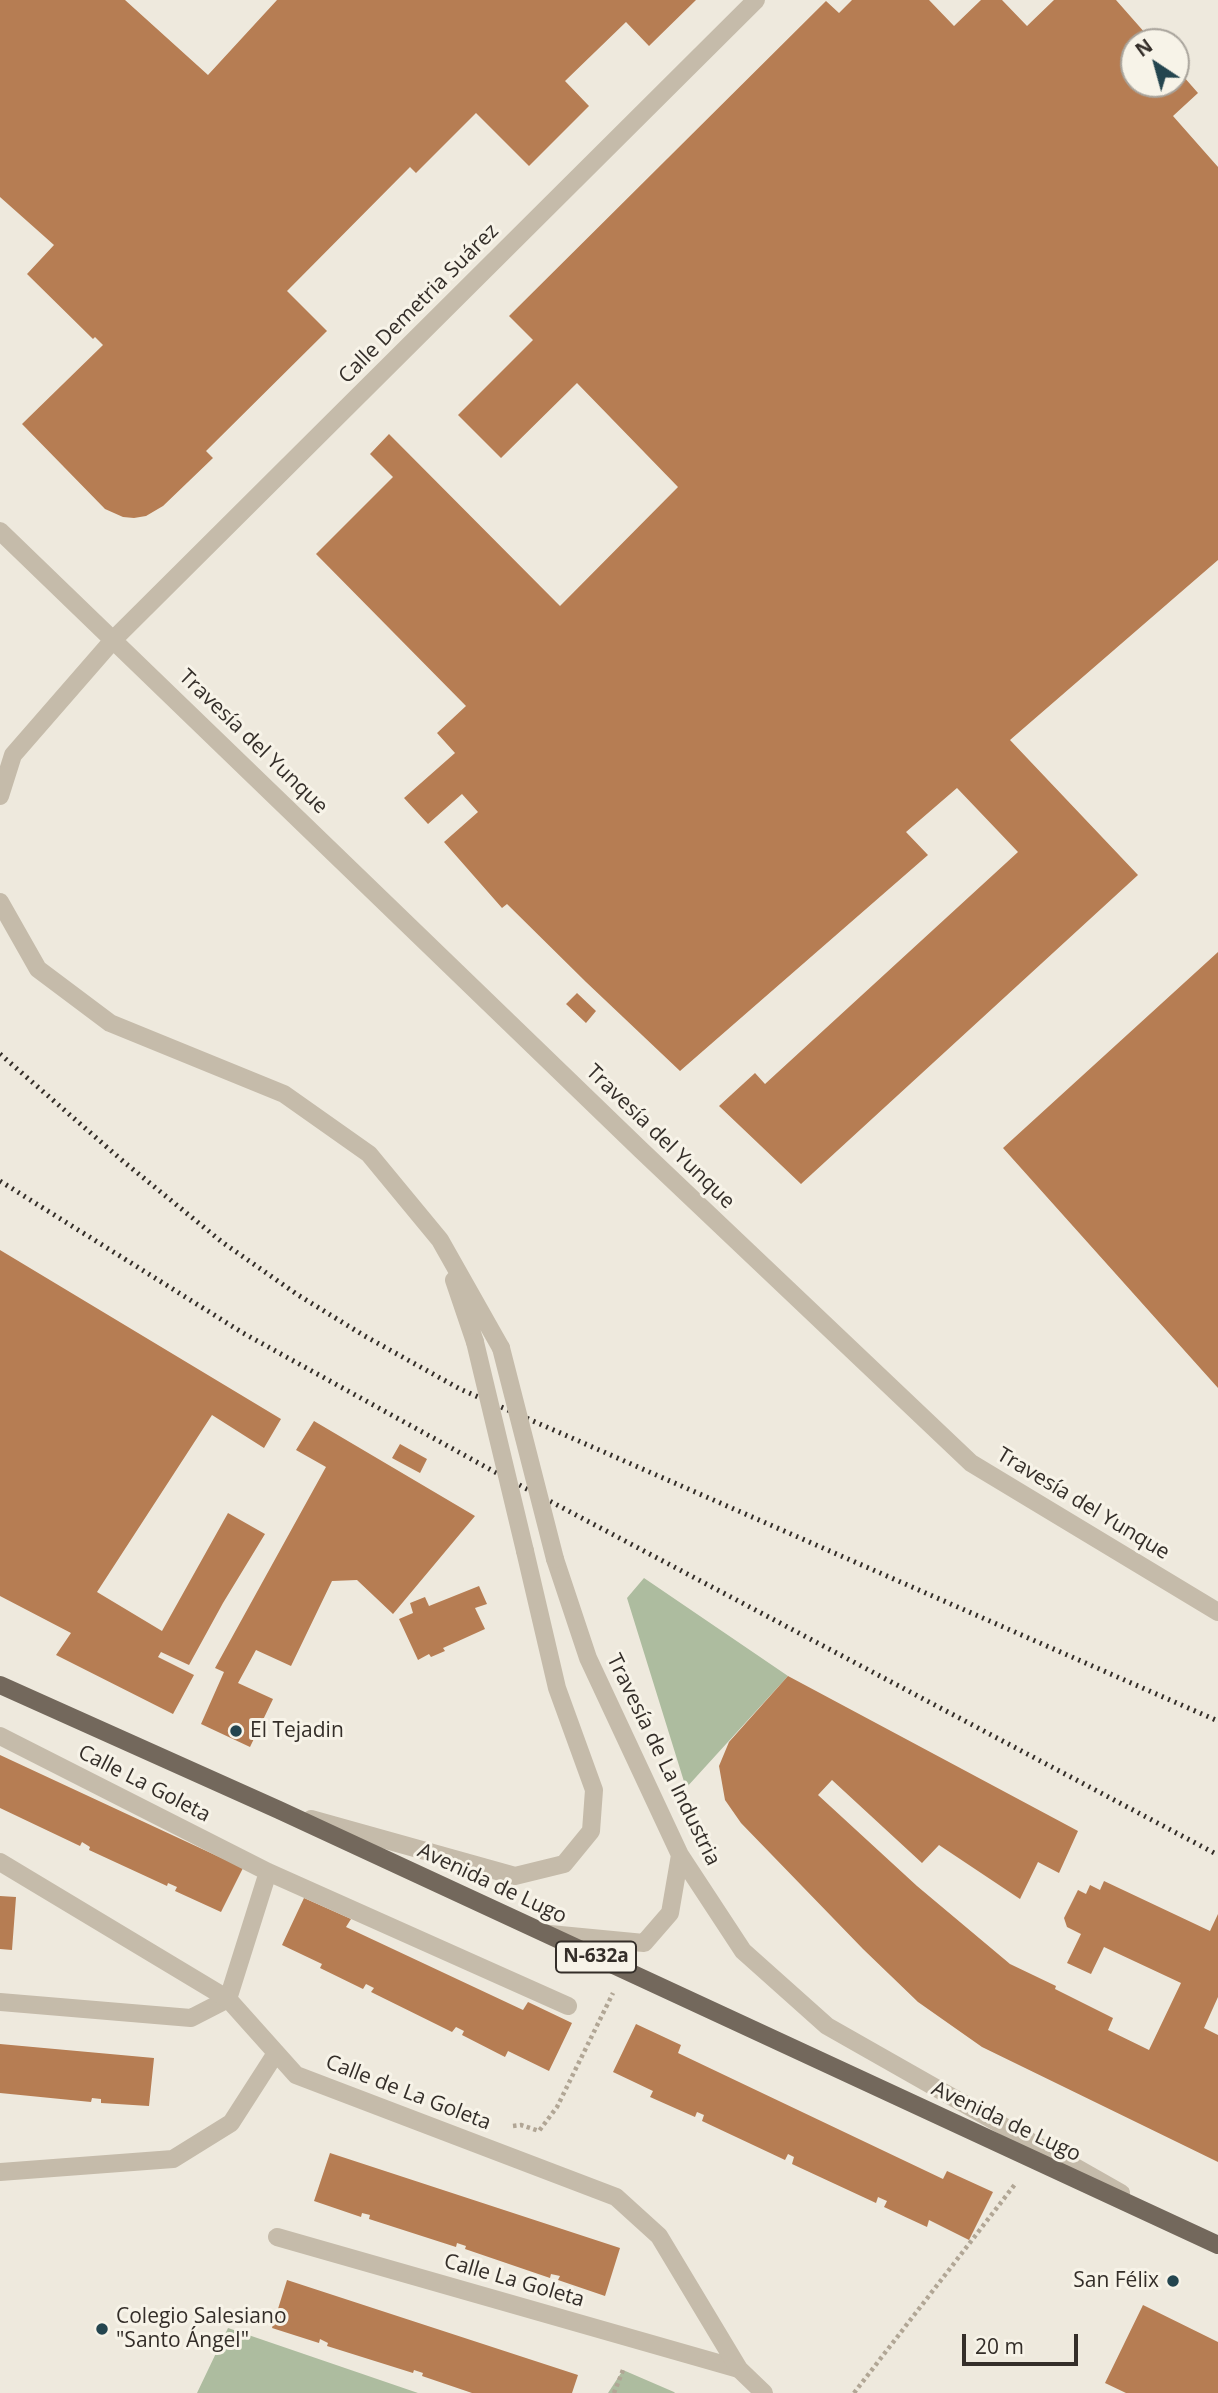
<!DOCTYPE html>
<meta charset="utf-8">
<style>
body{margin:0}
#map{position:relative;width:1218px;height:2393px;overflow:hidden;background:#eee9dd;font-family:"Open Sans",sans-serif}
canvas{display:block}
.north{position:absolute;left:1120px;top:28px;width:70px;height:70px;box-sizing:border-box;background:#f7f3e8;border:2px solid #a9a49c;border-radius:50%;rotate:324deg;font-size:19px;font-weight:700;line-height:28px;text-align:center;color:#342e29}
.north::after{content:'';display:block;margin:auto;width:24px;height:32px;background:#24454f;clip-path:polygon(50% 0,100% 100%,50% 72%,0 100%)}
.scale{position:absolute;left:962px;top:2334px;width:116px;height:32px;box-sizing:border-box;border:4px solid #342e29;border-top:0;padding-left:9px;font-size:21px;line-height:24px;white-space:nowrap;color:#342e29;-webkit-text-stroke:5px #f7f3e8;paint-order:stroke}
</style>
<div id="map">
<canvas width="1218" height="2393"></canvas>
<div class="north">N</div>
<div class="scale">20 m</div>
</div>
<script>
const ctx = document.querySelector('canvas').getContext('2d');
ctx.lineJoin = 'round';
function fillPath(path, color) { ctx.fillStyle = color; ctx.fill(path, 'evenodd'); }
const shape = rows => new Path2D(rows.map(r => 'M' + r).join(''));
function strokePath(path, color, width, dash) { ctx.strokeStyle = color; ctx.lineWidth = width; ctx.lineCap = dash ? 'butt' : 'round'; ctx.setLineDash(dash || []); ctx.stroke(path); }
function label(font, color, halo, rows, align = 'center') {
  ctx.font = font + ' "Open Sans",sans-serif'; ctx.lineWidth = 6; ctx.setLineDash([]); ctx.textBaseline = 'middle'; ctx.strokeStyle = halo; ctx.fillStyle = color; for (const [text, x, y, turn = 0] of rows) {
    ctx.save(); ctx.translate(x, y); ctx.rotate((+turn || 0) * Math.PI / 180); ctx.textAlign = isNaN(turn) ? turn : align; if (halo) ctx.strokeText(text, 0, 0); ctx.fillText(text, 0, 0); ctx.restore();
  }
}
fillPath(shape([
 [644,1578,788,1676,686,1788,627,1598],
 [228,2328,418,2393,197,2393],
 [623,2370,674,2392,675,2393,608,2393]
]), '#adbc9f');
fillPath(shape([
 [0,0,125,0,208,75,277,0,696,0,649,46,626,22,565,81,589,106,529,166,476,113,416,173,410,167,287,291,327,331,206,451,213,458,163,506,146,516,134,518,123,517,105,509,22,424,103,345,95,337,93,339,27,274,54,245,0,197],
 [852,0,929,0,954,26,981,0,1002,0,1027,26,1054,0,1116,0,1153,42,1134,42,1134,84,1176,84,1176,68,1198,93,1173,116,1218,167,1218,560,1010,740,1138,875,801,1184,719,1106,755,1073,765,1084,1018,852,957,788,906,832,928,855,680,1071,586,982,507,904,502,908,444,842,478,812,462,794,428,824,404,798,455,753,437,733,466,706,316,554,393,477,370,454,389,434,560,606,678,487,577,383,501,458,458,415,533,340,509,316,826,1,839,13],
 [1218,952,1218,1388,1003,1148],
 [577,993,596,1011,586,1023,566,1004],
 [0,1250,281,1419,264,1448,212,1415,97,1592,162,1631,228,1513,265,1534,223,1603,189,1665,161,1652,158,1657,194,1675,173,1714,56,1655,71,1633,0,1596],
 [314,1421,475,1516,393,1614,357,1580,332,1581,291,1666,256,1650,238,1683,273,1699,250,1747,201,1724,224,1672,215,1668,326,1467,296,1450],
 [400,1444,427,1459,420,1473,392,1458],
 [479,1586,487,1604,475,1608,485,1629,443,1648,445,1651,431,1657,429,1654,418,1660,399,1619,413,1613,410,1603,425,1597,429,1606],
 [788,1676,1078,1831,1059,1873,1038,1862,1020,1899,939,1845,922,1863,832,1780,818,1795,917,1886,1010,1964,1056,1986,1055,1989,1113,2018,1108,2030,1149,2050,1181,1983,1104,1947,1091,1974,1067,1963,1081,1934,1067,1927,1064,1918,1078,1890,1086,1894,1090,1885,1100,1890,1104,1881,1210,1931,1218,1914,1218,1997,1204,2028,1218,2035,1218,2162,982,2047,918,2002,863,1949,741,1823,725,1800,719,1766,729,1742],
 [0,1755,243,1868,221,1912,175,1891,177,1887,168,1883,167,1886,89,1850,90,1847,82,1842,80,1846,0,1808],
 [0,1896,16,1897,12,1950,0,1949],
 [304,1898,351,1919,346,1927,523,2010,528,2002,572,2023,549,2071,508,2051,505,2057,462,2035,464,2031,456,2027,452,2032,371,1992,374,1988,366,1984,363,1989,320,1968,322,1964,282,1945],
 [636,2024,681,2045,678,2053,943,2179,947,2171,993,2192,969,2240,929,2220,927,2227,884,2207,887,2201,878,2197,876,2203,792,2164,794,2157,788,2154,785,2160,702,2121,704,2115,697,2112,695,2117,650,2097,653,2091,613,2072],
 [0,2044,154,2058,149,2106,101,2103,101,2099,92,2098,91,2102,0,2093],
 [330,2153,620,2248,605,2296,558,2280,560,2276,551,2274,550,2278,465,2249,466,2246,457,2243,456,2247,369,2219,370,2215,362,2213,361,2217,314,2201],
 [287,2280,578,2375,572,2393,472,2393,422,2376,423,2373,414,2370,413,2373,327,2346,328,2343,320,2339,319,2343,272,2328],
 [1143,2305,1218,2342,1218,2393,1126,2393,1105,2383]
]), '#b67d53');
strokePath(shape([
 [513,2126,521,2125,539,2131,557,2107,613,1993],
 [614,2393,623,2370],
 [854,2393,1016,2183]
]), '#b1a695', 4.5, [3.5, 3.5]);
strokePath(shape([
 [0,1736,268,1872,568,2006],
 [0,2002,191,2018,228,1999,268,1872],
 [277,2237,739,2369]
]), '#c5bbaa', 18);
strokePath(shape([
 [0,531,641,1150,971,1463,1218,1612],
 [0,796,13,755,114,639,756,0],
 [0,902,38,969,110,1023,284,1094,369,1154,440,1240,501,1348],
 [454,1280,475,1342],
 [555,1559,588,1658,680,1855,743,1951,827,2026,1121,2193],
 [311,1819,515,1876,564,1864,591,1831,594,1790,557,1688,525,1551],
 [0,1862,228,1999,296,2075,616,2197,659,2236,739,2369,764,2393],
 [550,1934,644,1943,670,1913,680,1855],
 [0,2172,173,2159,231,2123,276,2053]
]), '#c5bbaa', 18);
strokePath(shape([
 [0,1685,279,1810,1218,2245]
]), '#73685c', 18);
strokePath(shape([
 [0,1054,124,1162,222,1242,298,1295,363,1335,460,1389,1218,1721],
 [0,1181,243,1333,493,1471,1218,1855]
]), '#342e29', 5, [2, 5]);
strokePath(shape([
 [475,1342,525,1551],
 [501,1348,555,1559]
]), '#c5bbaa', 18);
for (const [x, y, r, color] of [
 [236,1731,7,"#24454f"],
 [1173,2281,7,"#24454f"],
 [102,2329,7,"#24454f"]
]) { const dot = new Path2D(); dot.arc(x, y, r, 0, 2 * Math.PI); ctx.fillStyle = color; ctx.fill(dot); strokePath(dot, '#f7f3e8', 2.5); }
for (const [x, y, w] of [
 [596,1957,80]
]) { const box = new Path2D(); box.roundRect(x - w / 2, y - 15.5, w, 31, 5); ctx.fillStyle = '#f7f3e8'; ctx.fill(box); strokePath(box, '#342e29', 2); }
label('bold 19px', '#342e29', null, [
 ["N-632a",596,1957]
]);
label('21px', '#342e29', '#f7f3e8', [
 ["Calle Demetria Suárez",419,304,-45],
 ["Travesía del Yunque",253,742,44],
 ["Travesía del Yunque",660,1137,44],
 ["Travesía del Yunque",1083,1504,31],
 ["Travesía de La Industria",663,1760,64],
 ["Calle La Goleta",144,1784,27],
 ["Avenida de Lugo",492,1884,25],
 ["Calle de La Goleta",408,2093,21],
 ["Avenida de Lugo",1006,2122,25],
 ["Calle La Goleta",514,2281,16]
]);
label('21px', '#342e29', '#f7f3e8', [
 ["El Tejadin",250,1731],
 ["San Félix",1159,2281,"right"],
 ["Colegio Salesiano",116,2317],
 ["\"Santo Ángel\"",116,2341]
], 'left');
</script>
